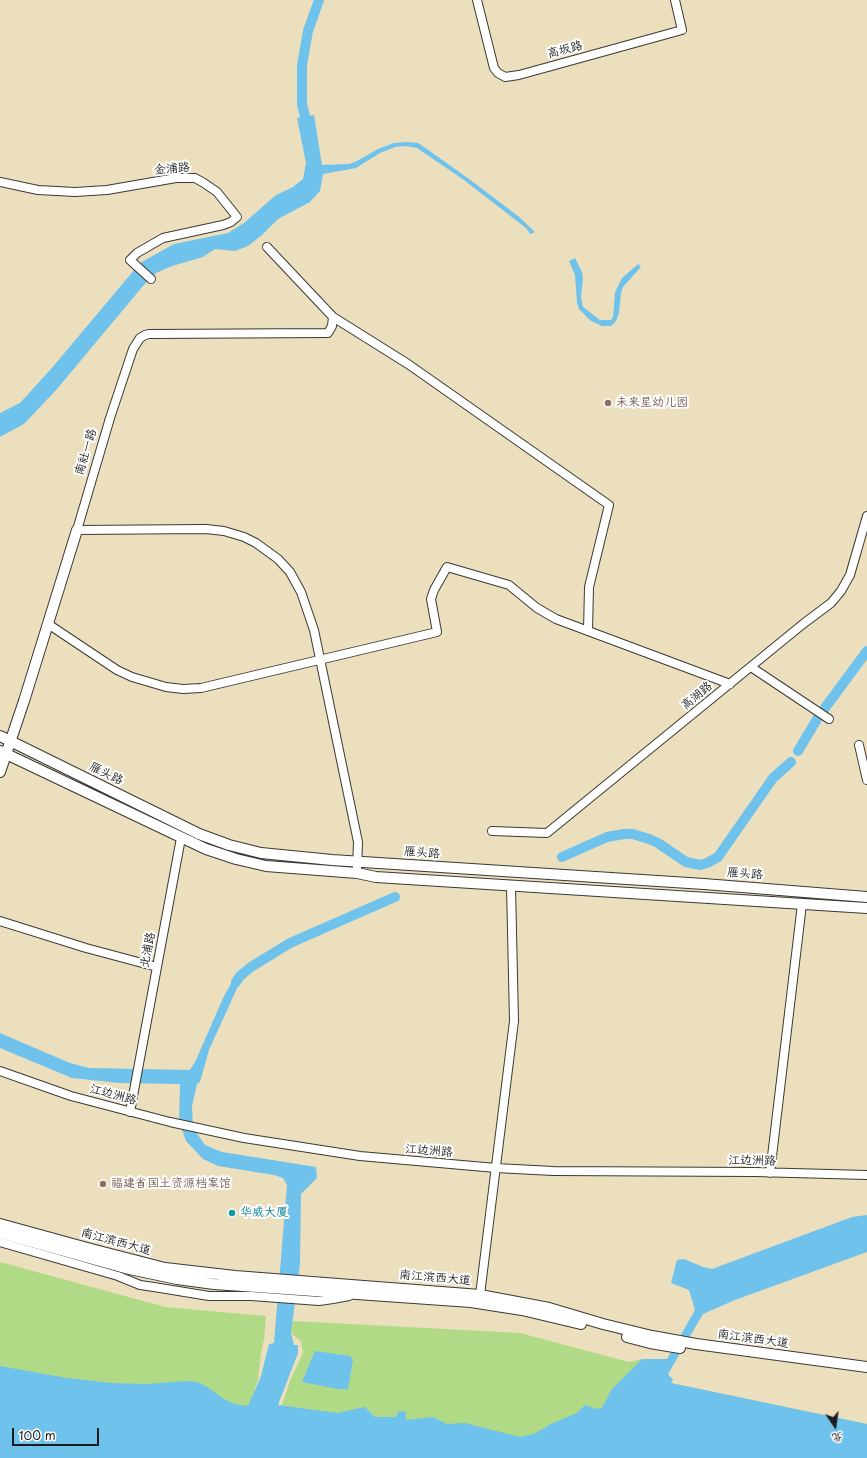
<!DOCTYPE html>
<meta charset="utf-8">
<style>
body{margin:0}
#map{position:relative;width:867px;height:1458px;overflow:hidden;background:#ecdfbd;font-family:"Playpen Sans","LXGW WenKai TC",sans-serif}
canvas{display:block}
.north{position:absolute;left:815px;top:1406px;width:40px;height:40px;-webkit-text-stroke:3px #fff;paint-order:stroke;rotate:167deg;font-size:11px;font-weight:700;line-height:16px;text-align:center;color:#1c1c1c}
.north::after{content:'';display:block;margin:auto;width:14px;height:18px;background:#1c1c1c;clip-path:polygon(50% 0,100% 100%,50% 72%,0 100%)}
.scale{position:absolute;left:12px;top:1428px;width:87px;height:18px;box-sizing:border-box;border:2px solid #1c1c1c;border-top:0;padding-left:5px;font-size:12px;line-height:14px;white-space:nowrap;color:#1c1c1c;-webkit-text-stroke:3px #fff;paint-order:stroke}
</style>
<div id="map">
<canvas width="867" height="1458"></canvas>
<div class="north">北</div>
<div class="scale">100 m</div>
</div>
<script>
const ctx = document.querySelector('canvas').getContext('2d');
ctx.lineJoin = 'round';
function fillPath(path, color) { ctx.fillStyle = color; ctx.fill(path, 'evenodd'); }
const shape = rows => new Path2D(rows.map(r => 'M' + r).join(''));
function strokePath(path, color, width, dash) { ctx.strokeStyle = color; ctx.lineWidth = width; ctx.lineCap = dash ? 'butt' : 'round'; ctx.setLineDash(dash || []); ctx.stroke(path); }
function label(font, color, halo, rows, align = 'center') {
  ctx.font = font + ' "Playpen Sans","LXGW WenKai TC",sans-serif'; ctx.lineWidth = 4; ctx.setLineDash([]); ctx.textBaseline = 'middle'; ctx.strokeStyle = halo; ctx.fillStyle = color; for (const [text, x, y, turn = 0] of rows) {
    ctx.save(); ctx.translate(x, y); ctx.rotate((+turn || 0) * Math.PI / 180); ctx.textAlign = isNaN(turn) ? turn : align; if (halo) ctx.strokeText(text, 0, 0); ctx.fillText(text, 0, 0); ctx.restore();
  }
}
fillPath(shape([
 [0,1262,165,1307,266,1316,264,1340,261,1352,258,1380,249,1406,282,1405,291,1378,303,1353,301,1341,291,1333,293,1321,520,1333,629,1362,642,1359,671,1360,668,1374,673,1380,671,1383,867,1424,867,1458,0,1458]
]), '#b0da86');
fillPath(shape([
 [314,115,322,165,349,164,357,161,378,149,394,143,406,142,418,143,427,149,469,179,518,216,535,232,530,234,526,228,464,180,417,148,406,146,395,147,380,153,356,168,323,174,320,191,310,202,278,219,262,235,248,246,235,251,215,249,203,257,172,266,156,273,143,286,57,389,24,424,0,437,0,413,20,403,51,369,140,263,174,244,228,233,244,223,276,195,293,187,303,179,306,163,297,118],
 [575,258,582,272,583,278,581,297,583,307,600,320,611,320,613,317,615,292,622,278,638,264,641,267,623,287,621,293,619,313,616,321,611,326,602,326,591,321,579,309,577,303,575,275,569,261],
 [239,970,247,975,238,986,209,1050,200,1082,197,1084,192,1106,193,1128,205,1145,222,1152,316,1167,317,1178,301,1194,300,1264,291,1333,294,1345,298,1345,298,1353,278,1405,337,1413,365,1407,375,1417,396,1417,399,1411,406,1412,406,1420,433,1417,447,1424,465,1423,520,1437,534,1434,551,1424,577,1413,585,1405,596,1409,602,1408,612,1389,642,1359,667,1359,695,1310,689,1290,671,1283,677,1260,684,1259,703,1267,712,1269,852,1217,867,1215,867,1252,735,1300,703,1314,668,1374,673,1380,671,1383,867,1424,867,1458,0,1458,0,1366,67,1378,112,1383,145,1384,189,1381,198,1382,207,1387,224,1399,234,1404,248,1406,261,1376,269,1344,274,1343,287,1185,283,1178,274,1175,218,1166,203,1159,186,1141,179,1121,180,1084,119,1083,72,1078,0,1048,0,1033,70,1063,89,1068,190,1070,196,1060,224,996],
 [315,1351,350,1356,353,1360,348,1389,338,1389,302,1382]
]), '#6fc2eb');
strokePath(shape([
 [308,129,302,104,302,65,308,31,319,0],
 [798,751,819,716,867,651],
 [562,857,607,837,624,834,633,834,649,839,658,843,686,862,700,865,707,863,718,857,773,778,791,762],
 [236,982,240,976,251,967,290,943,395,897]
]), '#6fc2eb', 10);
const minor = shape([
 [477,0,494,68,498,73,505,77,519,75,682,30,675,0],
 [0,182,38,190,75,192,107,190,176,178,195,178,204,183,217,192,237,217,231,222,223,225,163,238,137,253,130,260,151,279],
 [267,247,333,317,408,364,609,505,589,587,588,631],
 [333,317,332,326,328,333,149,334,145,335,140,338,133,349,110,418,77,530,206,529,224,531,244,537,256,543,278,559,290,572,301,592,314,630,358,842,357,868],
 [48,624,117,670,132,677,166,687,183,689,201,688,437,632,431,599,434,590,447,567,509,585,537,608,556,619,730,684],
 [751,667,829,719],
 [859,745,867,780],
 [492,831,547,833,803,624,831,603,841,591,850,575,867,516],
 [0,921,86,948,157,967],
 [0,1071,71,1096,170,1122,244,1138,360,1156,496,1168,553,1171,755,1172,867,1175],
 [130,1112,181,838],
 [770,1173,802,904],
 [0,1242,118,1276,140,1285,154,1287,209,1296,251,1296,319,1301,333,1299,349,1296],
 [480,1295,514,1021,511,886]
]);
const major = shape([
 [0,736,199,834,229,845,261,853,332,860,704,884,867,897],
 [0,751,206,849,236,859,266,866,357,873,376,877,867,908],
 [0,772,24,701,77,530],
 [0,1224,91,1249,165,1268,235,1276,480,1295,549,1308,603,1324,652,1336,696,1344,867,1367],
 [0,1233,125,1268,177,1279,214,1284,471,1302,522,1310,581,1324],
 [627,1337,650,1343,680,1348]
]);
strokePath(minor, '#3b3934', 10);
strokePath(major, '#3b3934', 12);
strokePath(minor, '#fff', 8);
strokePath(major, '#fff', 10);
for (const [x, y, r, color] of [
 [608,403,4,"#8d6e63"],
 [103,1184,4,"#8d6e63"],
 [232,1213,4,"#0f9aa8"]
]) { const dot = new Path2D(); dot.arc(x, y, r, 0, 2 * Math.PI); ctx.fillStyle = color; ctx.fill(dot); strokePath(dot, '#fff', 1.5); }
label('12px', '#1c1c1c', '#fff', [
 ["高坂路",565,50,-15],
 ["金浦路",172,169,-5],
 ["南社一路",86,452,-73],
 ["高湖路",697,696,-40],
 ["雁头路",106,774,26],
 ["雁头路",422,853,4],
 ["雁头路",745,874,4],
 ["北浦路",148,950,-79],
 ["江边洲路",113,1095,15],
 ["江边洲路",429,1151,4],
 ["江边洲路",752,1161,1],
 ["南江滨西大道",116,1242,15],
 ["南江滨西大道",435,1278,5],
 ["南江滨西大道",753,1339,8]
]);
label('12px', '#785e54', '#fff', [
 ["未来星幼儿园",616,403],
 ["福建省国土资源档案馆",111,1184]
], 'left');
label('12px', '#0d838f', '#fff', [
 ["华威大厦",240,1213]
], 'left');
</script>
